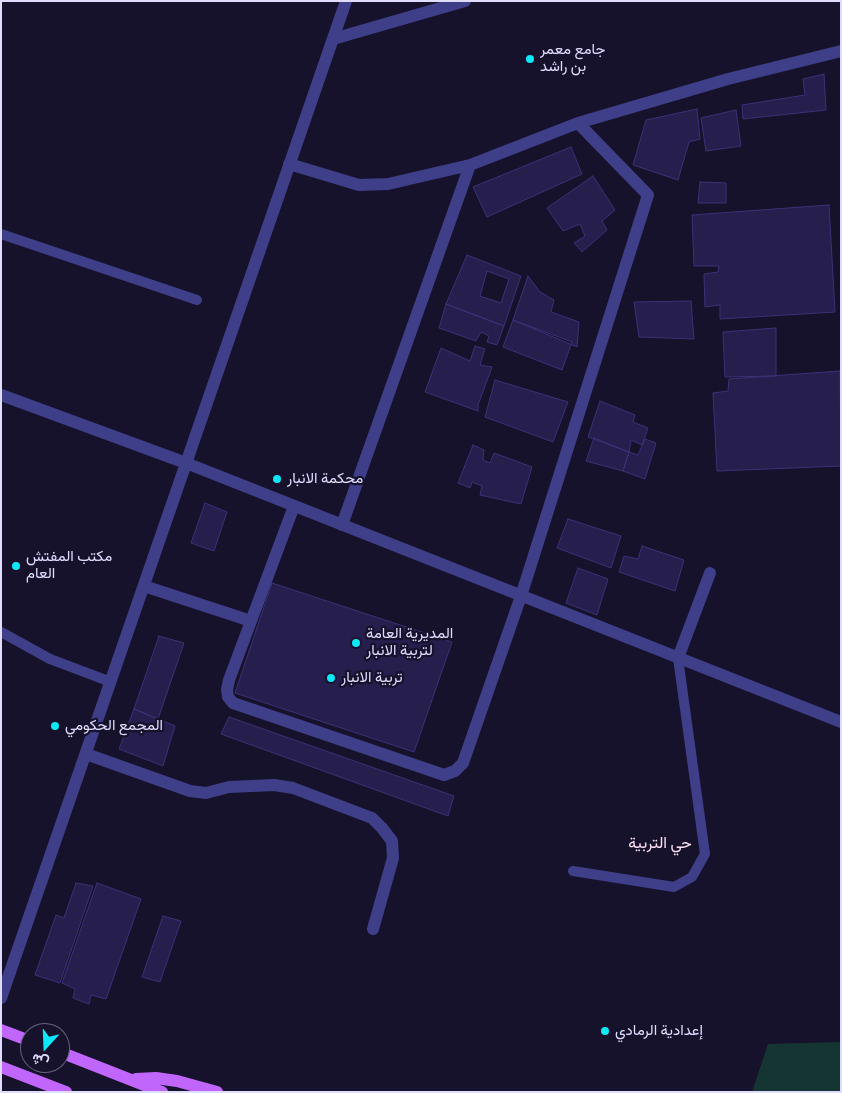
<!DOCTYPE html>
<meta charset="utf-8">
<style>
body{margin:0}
#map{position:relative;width:842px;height:1093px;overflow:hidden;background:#16122b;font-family:"Archivo Narrow",Vazirmatn,sans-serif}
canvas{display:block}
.frame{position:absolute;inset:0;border:2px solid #e0dcfe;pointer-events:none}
.north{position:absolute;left:20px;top:1023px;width:50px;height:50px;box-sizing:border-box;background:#16122b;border:1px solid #67637f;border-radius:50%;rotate:200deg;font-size:14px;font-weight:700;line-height:20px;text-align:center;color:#e0dcfe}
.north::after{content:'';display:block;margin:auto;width:18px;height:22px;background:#0ce7fa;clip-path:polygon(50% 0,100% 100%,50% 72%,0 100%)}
</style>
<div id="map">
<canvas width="842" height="1093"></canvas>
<div class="frame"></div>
<div class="north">ش</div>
</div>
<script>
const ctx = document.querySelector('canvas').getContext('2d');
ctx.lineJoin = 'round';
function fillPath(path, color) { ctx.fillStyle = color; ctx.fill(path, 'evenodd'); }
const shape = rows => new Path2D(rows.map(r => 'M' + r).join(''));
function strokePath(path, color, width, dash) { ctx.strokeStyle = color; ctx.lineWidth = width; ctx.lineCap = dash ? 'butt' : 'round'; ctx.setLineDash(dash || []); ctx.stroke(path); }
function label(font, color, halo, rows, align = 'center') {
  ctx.font = font + ' "Archivo Narrow",Vazirmatn,sans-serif'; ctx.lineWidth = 4.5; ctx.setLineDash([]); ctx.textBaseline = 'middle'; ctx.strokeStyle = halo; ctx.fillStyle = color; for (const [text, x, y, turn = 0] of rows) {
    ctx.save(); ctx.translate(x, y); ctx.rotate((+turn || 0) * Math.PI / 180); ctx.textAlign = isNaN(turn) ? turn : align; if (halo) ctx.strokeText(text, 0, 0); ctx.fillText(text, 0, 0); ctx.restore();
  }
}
fillPath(shape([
 [841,1042,841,1092,752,1092,768,1044]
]), '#153533');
const building = shape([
 [824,74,826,110,743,119,742,105,805,95,803,79,824,74],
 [697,109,700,139,689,142,678,180,633,165,646,120,697,109],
 [736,110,741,146,706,151,701,118,736,110],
 [571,147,582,174,487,217,473,187,571,147],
 [593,176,615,210,602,221,607,230,582,252,574,243,585,236,580,224,563,231,547,208,593,176],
 [700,182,726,183,726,203,698,203,700,182],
 [829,205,835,312,720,319,720,305,705,307,704,274,718,272,719,266,694,266,692,215,829,205],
 [467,255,521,276,504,326,446,304,467,255],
 [487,271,509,279,501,303,480,296,487,271],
 [528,276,540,292,554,300,551,312,579,322,577,347,513,320,528,276],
 [691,301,694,339,639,337,634,302,691,301],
 [446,304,504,326,497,345,487,342,489,336,481,332,476,341,439,328,446,304],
 [513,320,572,342,562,370,503,347,513,320],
 [776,328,776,376,725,377,723,332,776,328],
 [475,346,485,349,480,365,492,367,478,405,478,411,425,392,441,348,470,361,475,346],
 [840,371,841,466,717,471,713,393,728,391,729,379,840,371],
 [495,380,568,402,553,442,485,417,495,380],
 [600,401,635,415,633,422,648,428,642,445,631,440,629,452,588,437,600,401],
 [594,438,629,452,623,471,586,461,594,438],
 [645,439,656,443,645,479,623,471,629,452,638,455,645,439],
 [473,445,484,450,483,460,490,463,494,453,532,467,521,504,480,495,482,486,472,482,470,488,458,483,473,445],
 [205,503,227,512,214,551,191,543,205,503],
 [568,519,621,536,611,568,557,548,568,519],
 [642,546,684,560,675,591,619,572,624,556,638,559,642,546],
 [578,568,608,579,597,615,566,603,578,568],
 [272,583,452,642,414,752,235,693,272,583],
 [159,636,184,643,158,719,134,709,159,636],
 [134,709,175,726,163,766,119,749,134,709],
 [229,717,454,796,448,816,221,734,229,717],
 [76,883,93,886,60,983,35,975,56,915,64,918,76,883],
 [97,883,141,899,106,999,91,995,89,1004,73,998,75,989,62,983,97,883],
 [163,916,181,921,160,982,142,977,163,916]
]);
fillPath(building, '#261e4c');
strokePath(building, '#3d3177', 1);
strokePath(shape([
 [1,234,197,300],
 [1,632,50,659,111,682],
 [573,871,674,887,692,877,705,854,678,658]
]), '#3f3e89', 10);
strokePath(shape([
 [333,39,465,1],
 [289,164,359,185,388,184,470,165,578,123,728,79,841,51],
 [1,395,186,463,841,722],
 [294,506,229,680,227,690,228,697,233,703,444,775,455,771,463,763,521,596,648,195,578,123],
 [342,525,470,165],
 [144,586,251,621],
 [678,658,710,573],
 [86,754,190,791,206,793,229,787,274,785,293,788,372,818,382,828,392,841,393,858,373,929],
 [1,998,346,1]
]), '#3f3e89', 12);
strokePath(shape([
 [1,1030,30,1041],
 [60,1052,162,1092],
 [1,1067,66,1092],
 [136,1079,156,1078,177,1081,217,1092]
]), '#c166fc', 12);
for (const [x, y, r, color] of [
 [530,59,5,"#0ce7fa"],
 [277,479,5,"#0ce7fa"],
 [16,566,5,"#0ce7fa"],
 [356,643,5,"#0ce7fa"],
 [331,678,5,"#0ce7fa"],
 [55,726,5,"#0ce7fa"],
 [605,1031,5,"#0ce7fa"]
]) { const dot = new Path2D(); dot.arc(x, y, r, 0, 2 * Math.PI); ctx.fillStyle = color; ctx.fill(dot); strokePath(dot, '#16122b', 2); }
label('15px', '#e0dcfe', '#16122b', [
 ["جامع معمر",540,50],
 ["بن راشد",540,67],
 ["محكمة الانبار",287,479],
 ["مكتب المفتش",26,557],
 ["العام",26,574],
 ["المديرية العامة",366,634],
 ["لتربية الانبار",366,651],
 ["تربية الانبار",341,678],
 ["المجمع الحكومي",65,726],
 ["إعدادية الرمادي",615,1031]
], 'left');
label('16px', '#fedef3', '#16122b', [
 ["حي التربية",660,844]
]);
</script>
